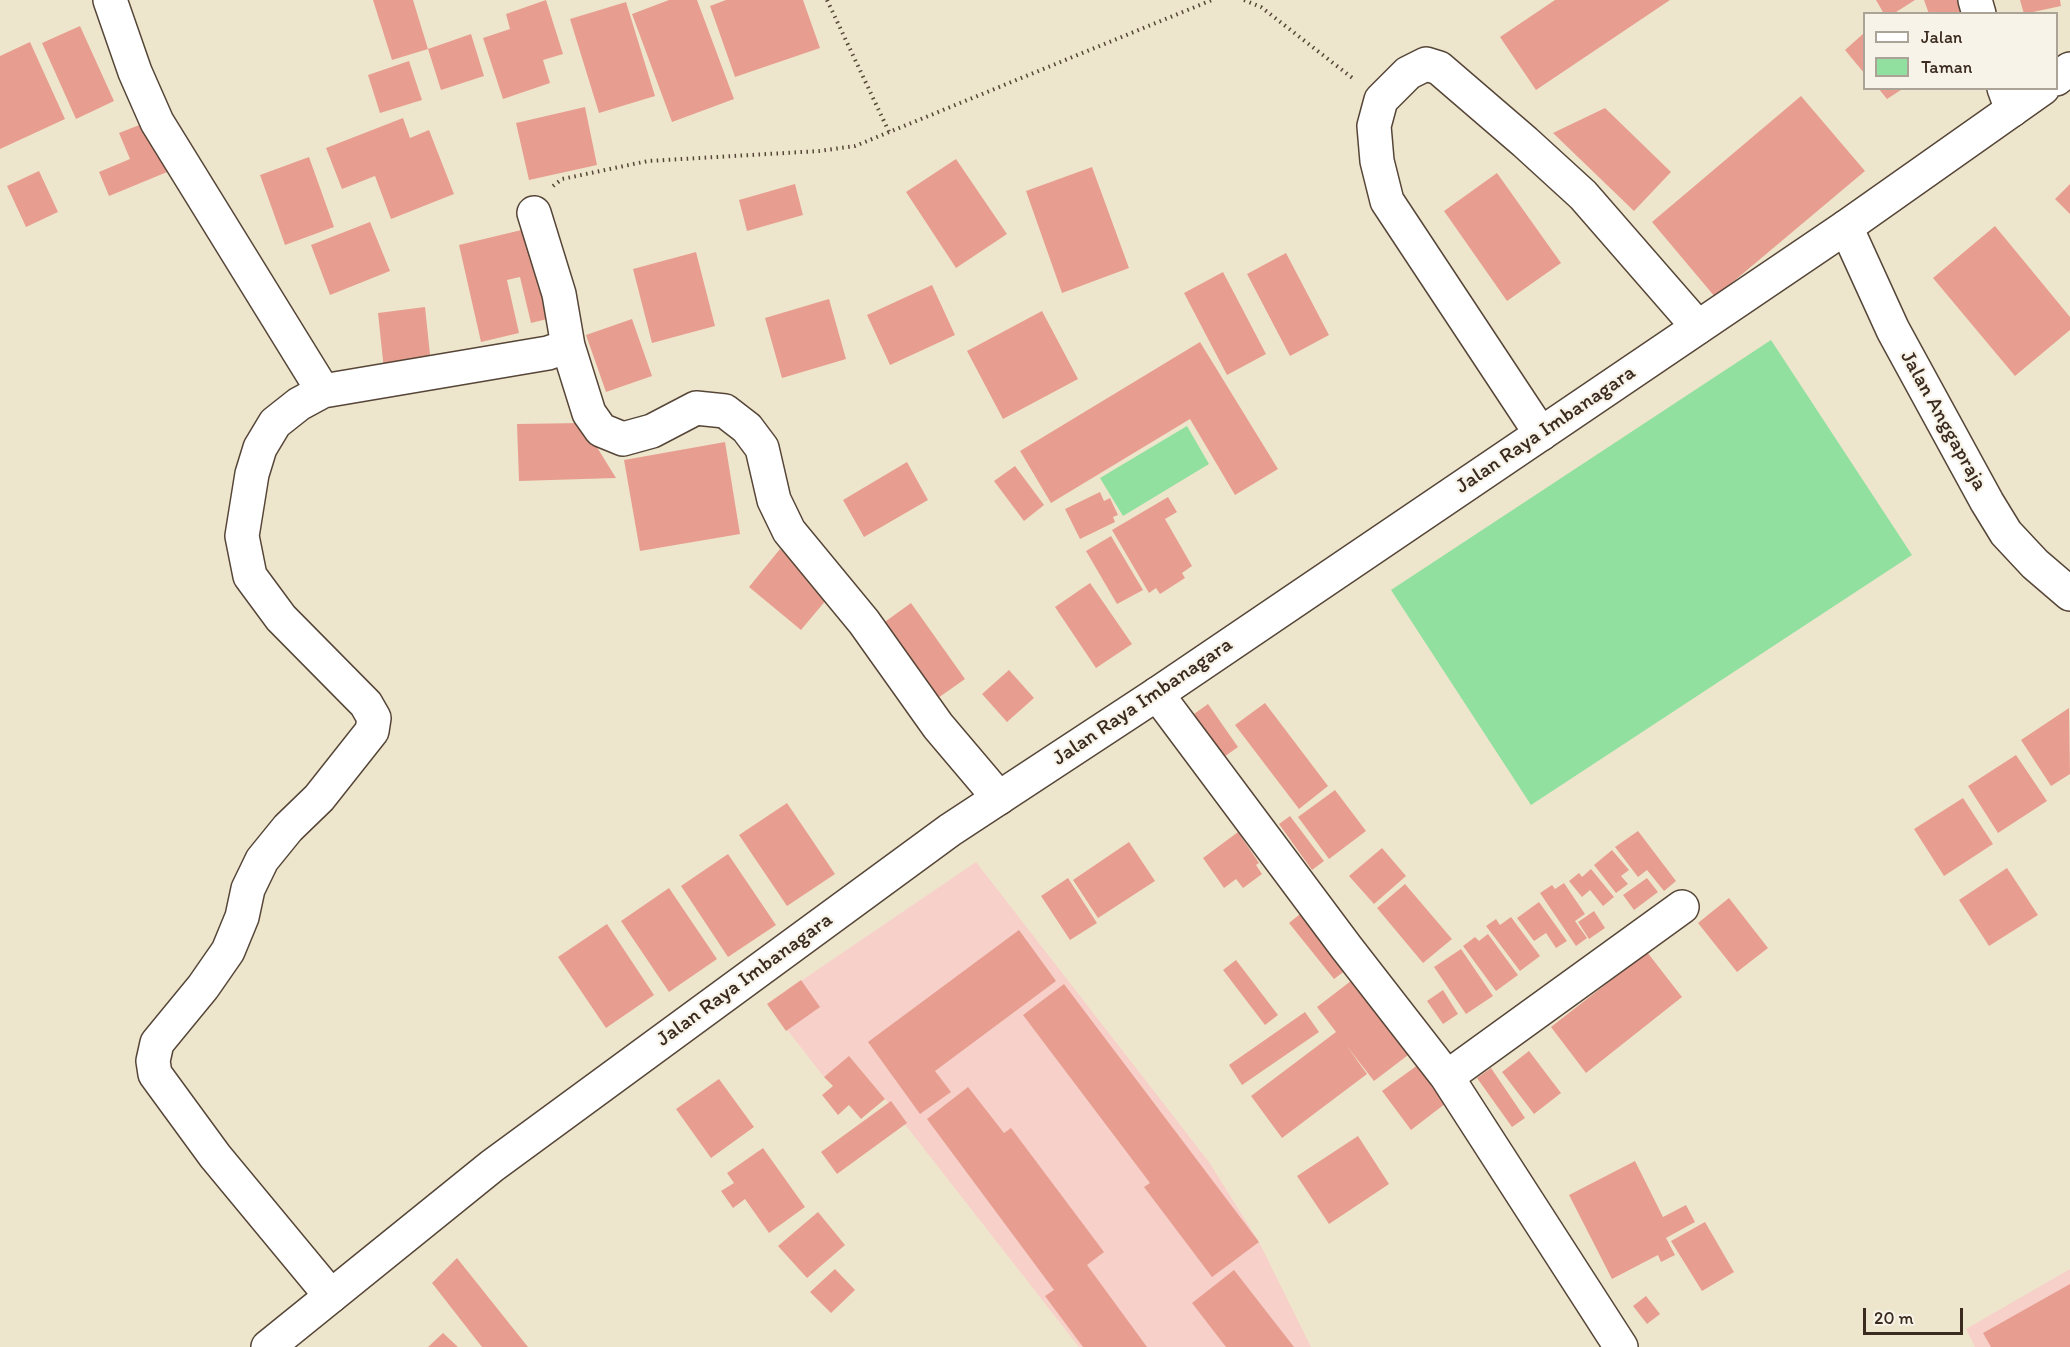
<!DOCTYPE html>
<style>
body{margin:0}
#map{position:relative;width:2070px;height:1347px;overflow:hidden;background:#eee6cc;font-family:Itim,sans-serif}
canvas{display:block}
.legend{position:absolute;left:1863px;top:12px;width:195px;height:78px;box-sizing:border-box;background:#f7f3e8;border:2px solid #aca397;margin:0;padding:8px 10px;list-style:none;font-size:18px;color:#3b2a1e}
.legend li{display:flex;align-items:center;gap:12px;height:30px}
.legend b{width:30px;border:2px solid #aca397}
.scale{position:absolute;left:1863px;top:1308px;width:100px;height:27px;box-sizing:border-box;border:3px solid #3b2a1e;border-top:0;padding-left:8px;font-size:18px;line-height:21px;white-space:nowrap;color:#3b2a1e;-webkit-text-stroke:4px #f7f3e8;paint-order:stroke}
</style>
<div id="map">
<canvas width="2070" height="1347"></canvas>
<ul class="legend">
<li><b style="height:8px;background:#fff"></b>Jalan</li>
<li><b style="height:16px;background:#91e09f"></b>Taman</li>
</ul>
<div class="scale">20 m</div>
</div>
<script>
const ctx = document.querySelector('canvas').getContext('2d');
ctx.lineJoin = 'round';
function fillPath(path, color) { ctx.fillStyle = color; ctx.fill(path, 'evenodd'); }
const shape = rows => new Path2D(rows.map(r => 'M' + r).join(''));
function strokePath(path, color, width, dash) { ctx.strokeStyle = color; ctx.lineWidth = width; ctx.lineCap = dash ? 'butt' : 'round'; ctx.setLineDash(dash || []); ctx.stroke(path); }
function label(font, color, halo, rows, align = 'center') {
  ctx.font = font + ' Itim,sans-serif'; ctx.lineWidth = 4.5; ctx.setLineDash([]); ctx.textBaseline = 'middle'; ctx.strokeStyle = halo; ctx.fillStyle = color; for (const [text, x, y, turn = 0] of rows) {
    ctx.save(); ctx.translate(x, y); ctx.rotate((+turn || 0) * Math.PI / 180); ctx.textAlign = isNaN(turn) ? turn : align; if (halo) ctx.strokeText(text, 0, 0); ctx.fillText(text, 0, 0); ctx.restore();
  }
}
fillPath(shape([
 [976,862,1209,1162,1259,1242,1311,1347,1079,1347,885,1099,849,1057,824,1077,767,1004],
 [2070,1269,2070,1347,1975,1347,1966,1329]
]), '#f7d0c9');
fillPath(shape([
 [1771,340,1912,555,1531,805,1391,590],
 [1187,426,1209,464,1123,516,1100,478]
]), '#91e09f');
fillPath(shape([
 [373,0,413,0,428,49,392,60],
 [546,0,563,54,543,60,550,83,503,99,483,38,510,29,506,14],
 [669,0,697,0,734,99,672,122,632,14],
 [726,0,803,0,820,48,735,77,710,6],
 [1555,0,1670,0,1536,90,1500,37],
 [1876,0,1915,0,1893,14,1884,14],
 [1924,0,1968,0,1972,14,1929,14],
 [2020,0,2060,0,2061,6,2024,14],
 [626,2,655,96,599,113,570,19],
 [80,26,114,101,76,119,42,43],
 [1864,33,1864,73,1845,50],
 [471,34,484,76,441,90,428,49],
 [30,42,65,119,0,149,0,56],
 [409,61,422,100,380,113,368,75],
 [1878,88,1904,88,1887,99],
 [1801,96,1865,171,1715,297,1652,222],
 [585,107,597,165,529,180,516,123],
 [1605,108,1671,172,1634,211,1553,133],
 [403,118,410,138,429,130,454,194,391,219,375,176,342,189,326,148],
 [152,120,172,170,109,196,99,172,130,159,119,133],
 [309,157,334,227,285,245,260,175],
 [956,159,1007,234,956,268,906,192],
 [1092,167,1129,268,1062,293,1026,191],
 [39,171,58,212,26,227,7,186],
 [1497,173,1561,263,1507,301,1444,211],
 [795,184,803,215,747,231,739,200],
 [2070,184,2070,214,2055,199],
 [370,222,390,271,330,295,311,245],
 [1995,226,2070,317,2070,330,2015,376,1933,278],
 [534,227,555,317,531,323,520,277,507,280,519,333,481,342,459,245],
 [696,252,715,326,652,343,633,269],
 [1286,253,1329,335,1290,356,1247,274],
 [1223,272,1266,354,1227,375,1184,293],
 [932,285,955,335,890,365,867,315],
 [829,299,846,359,782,378,765,318],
 [425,307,431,364,384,370,378,313],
 [1042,311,1078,379,1003,419,967,351],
 [632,319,652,376,606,392,586,335],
 [1200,342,1278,469,1235,495,1190,419,1051,503,1020,451],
 [582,423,616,478,519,481,517,424],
 [725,442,740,534,640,551,624,460],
 [907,462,928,500,864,537,843,500],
 [1015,466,1044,505,1024,521,994,481],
 [1100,492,1104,501,1110,498,1118,515,1113,517,1115,522,1080,539,1065,509],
 [1168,497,1177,512,1165,519,1192,566,1182,573,1185,578,1160,594,1156,588,1149,593,1112,530],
 [1111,536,1143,590,1117,604,1086,551],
 [780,549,832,593,801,630,749,587],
 [1090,583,1132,644,1096,668,1055,607],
 [911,603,965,679,928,705,875,629],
 [1009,670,1034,698,1007,722,982,694],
 [1265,703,1328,786,1299,809,1235,725],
 [1208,704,1238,747,1224,757,1194,714],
 [2069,708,2070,774,2051,786,2021,740],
 [2016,755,2047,801,1998,833,1968,786],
 [1335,790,1366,831,1329,859,1298,817],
 [1963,798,1993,844,1944,876,1914,829],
 [787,803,835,874,787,906,739,835],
 [1290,816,1324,861,1312,870,1279,824],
 [1638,831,1676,881,1664,891,1647,870,1638,877,1615,847],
 [1238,832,1259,863,1256,865,1262,874,1243,888,1236,879,1224,888,1203,858],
 [1129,842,1155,881,1098,918,1073,880],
 [1382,848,1406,876,1374,904,1349,876],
 [1612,850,1629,870,1621,876,1628,884,1616,893,1594,865],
 [728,854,776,925,728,957,681,886],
 [2007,868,2038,915,1989,946,1959,900],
 [1591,869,1614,897,1603,906,1590,890,1582,897,1569,881,1579,873,1582,877],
 [1068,878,1097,923,1070,940,1041,896],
 [1647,878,1658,892,1634,910,1623,895],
 [1564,883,1585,914,1575,921,1587,938,1576,946,1540,893,1552,885,1555,889],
 [1405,884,1452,939,1423,963,1377,908],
 [669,888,717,959,669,992,621,921],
 [1729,898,1768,948,1737,972,1698,923],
 [1539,902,1567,941,1556,948,1546,933,1534,941,1517,918],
 [1305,910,1350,967,1334,979,1289,923],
 [1594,911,1605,928,1589,939,1578,922],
 [1511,917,1540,956,1520,971,1486,926,1496,919,1500,925],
 [607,924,654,995,606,1028,558,957],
 [1019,930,1056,981,935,1071,951,1092,920,1114,868,1042],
 [1488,934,1518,975,1496,991,1463,946,1475,937,1479,941],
 [1461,949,1493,996,1466,1014,1434,967],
 [1647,952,1682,997,1586,1073,1551,1027],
 [1236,960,1278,1015,1265,1025,1223,970],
 [1360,974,1416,1049,1374,1081,1346,1045,1367,1074,1282,1138,1251,1096,1336,1032,1317,1007],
 [801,980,820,1007,786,1031,767,1004],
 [1064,984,1259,1242,1212,1277,1144,1187,1150,1183,1023,1015],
 [1443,990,1458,1014,1443,1024,1427,1001],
 [1305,1012,1319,1032,1242,1085,1229,1065],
 [1529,1051,1561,1093,1534,1114,1502,1072],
 [849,1056,885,1099,861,1119,849,1105,838,1115,822,1095,833,1086,824,1077],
 [1426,1059,1454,1097,1411,1130,1382,1091],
 [1491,1068,1525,1118,1512,1127,1477,1078],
 [719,1079,754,1127,711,1158,676,1109],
 [968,1087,1004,1133,1011,1128,1104,1252,1087,1265,1147,1347,1083,1347,1045,1296,1054,1290,927,1119],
 [891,1101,907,1123,837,1174,821,1152],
 [1358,1136,1389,1184,1329,1224,1297,1176],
 [763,1148,805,1207,769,1233,745,1199,733,1208,721,1191,734,1183,727,1173],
 [1635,1161,1663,1217,1686,1205,1695,1222,1666,1238,1675,1255,1661,1262,1658,1255,1612,1279,1569,1195],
 [818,1212,845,1245,807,1278,778,1246],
 [1705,1222,1734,1272,1702,1291,1671,1241],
 [457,1258,528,1347,482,1347,432,1283],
 [835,1269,855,1290,831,1313,810,1292],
 [1234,1270,1294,1347,1226,1347,1192,1303],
 [2070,1284,2070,1347,1991,1347,1983,1333],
 [1646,1296,1660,1314,1647,1324,1633,1306],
 [443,1333,458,1347,428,1347]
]), '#e79e90');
const minor = shape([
 [110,0,135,72,157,122,323,391],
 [1975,0,1979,14],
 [2004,88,2012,110],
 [1846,227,1893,330,1987,502,2006,533,2035,564,2070,594],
 [568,346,589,413,601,430,623,439,652,431,696,408,725,411,747,428,762,448,774,500,789,531,864,622,938,726,999,798],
 [1541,434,1387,201,1377,161,1374,126,1381,100,1408,73,1426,64,1439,68,1525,142,1583,195,1698,327],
 [1157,694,1346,947,1447,1077,1621,1347],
 [1447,1077,1682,907],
 [331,1296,215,1156,155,1074,153,1061,157,1043,203,987,228,951,242,917,248,889,262,860,288,828,319,798,372,731,374,718,366,704,281,618,250,576,242,536,252,474,260,448,275,423,299,404,323,391,548,353,568,346,559,294,534,213]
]);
const highway = shape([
 [2056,79,2070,69],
 [268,1347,492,1166,950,830,1157,694,1846,227,2043,88]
]);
strokePath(minor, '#564638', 36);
strokePath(highway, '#564638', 36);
strokePath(shape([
 [827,0,890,134],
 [1244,0,1261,7,1355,80],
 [553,186,562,179,648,161,819,151,855,146,1212,0]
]), '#564638', 4, [1.5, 4.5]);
strokePath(minor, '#fff', 33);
strokePath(highway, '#fff', 33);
label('21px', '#3b2a1e', '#f7f3e8', [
 ["Jalan Anggapraja",1943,421,61],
 ["Jalan Raya Imbanagara",1546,430,-34],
 ["Jalan Raya Imbanagara",1143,702,-34],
 ["Jalan Raya Imbanagara",745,980,-36]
]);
</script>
